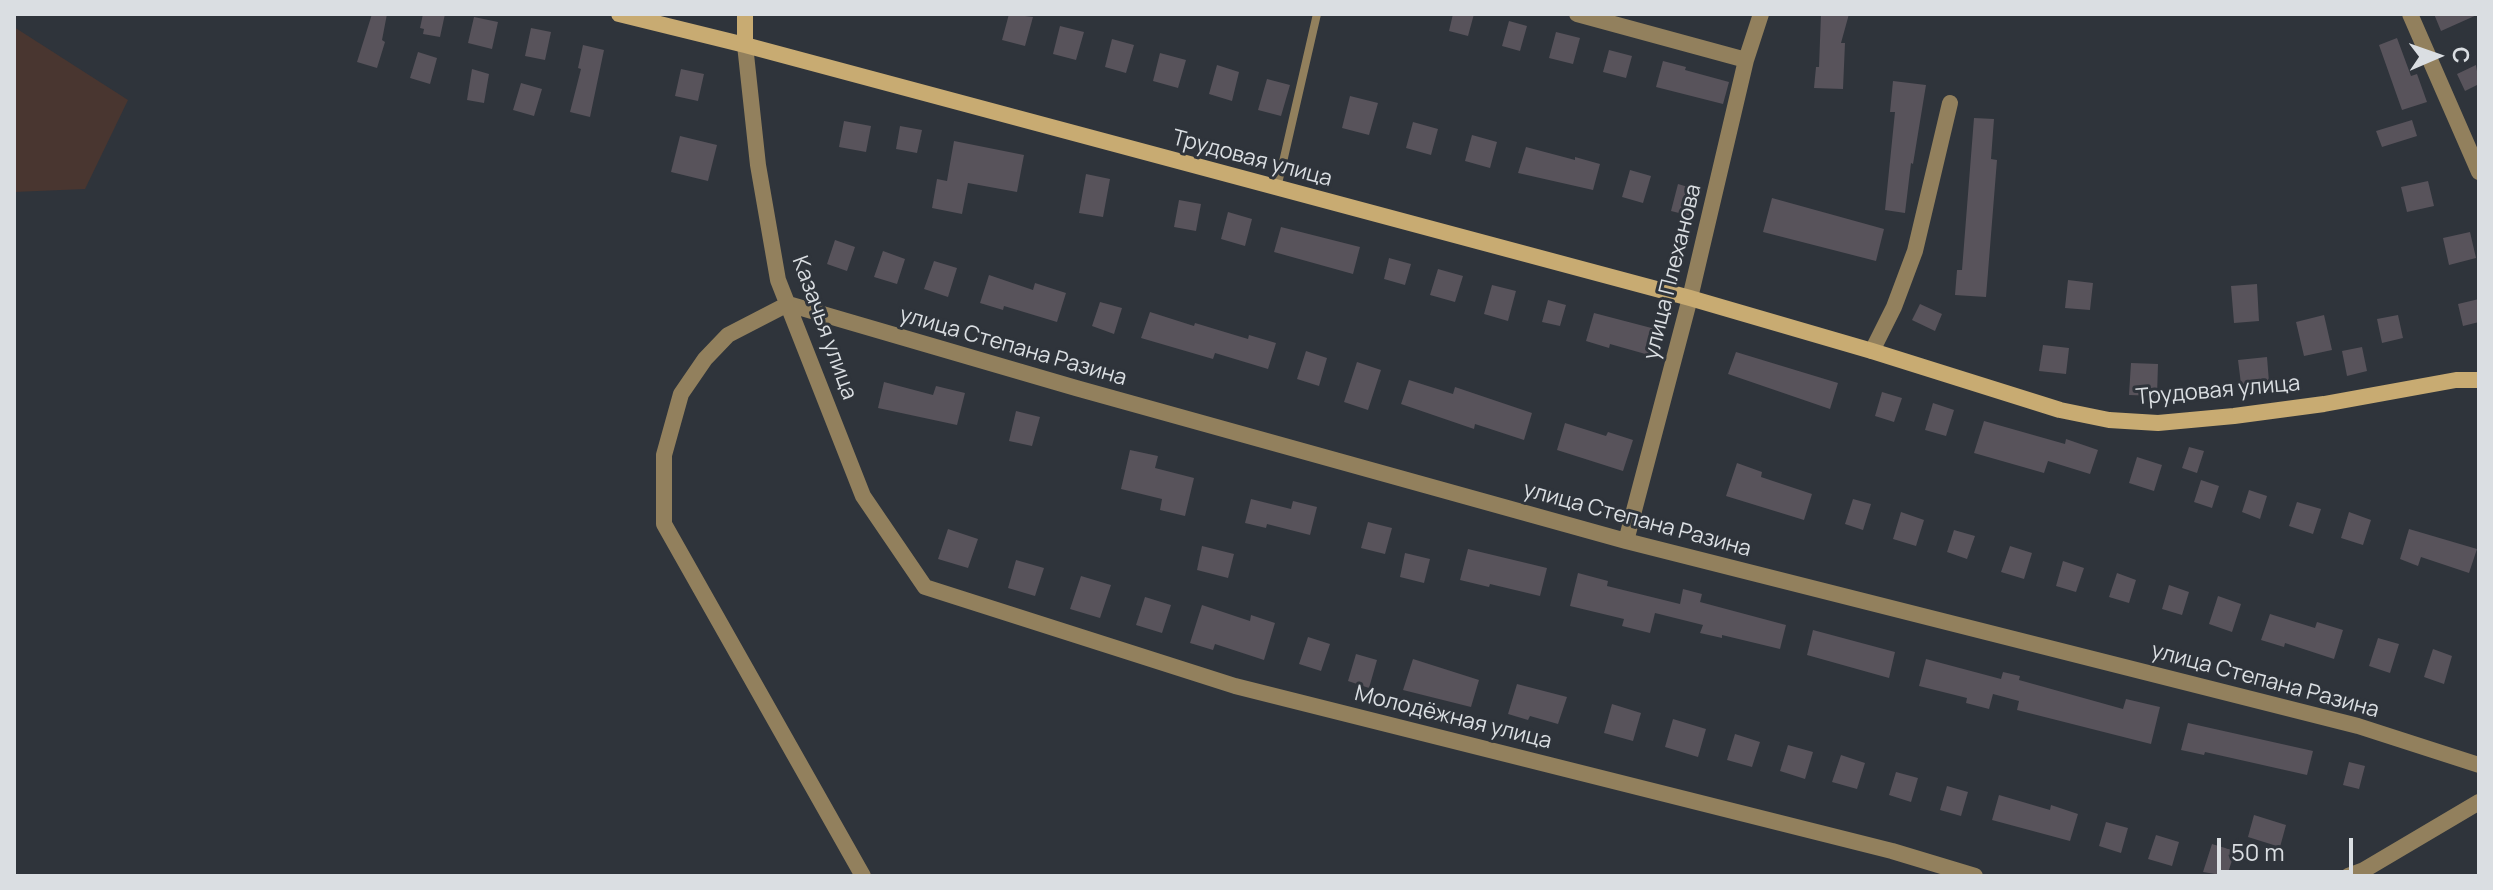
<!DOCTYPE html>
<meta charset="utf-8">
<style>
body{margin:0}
#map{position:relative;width:2493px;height:890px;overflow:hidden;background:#2f343b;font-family:Manrope,sans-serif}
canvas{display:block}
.frame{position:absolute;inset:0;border:16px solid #dadee2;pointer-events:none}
.north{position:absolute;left:2397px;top:16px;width:80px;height:80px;-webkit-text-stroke:6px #2f343b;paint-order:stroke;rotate:88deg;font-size:22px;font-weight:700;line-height:32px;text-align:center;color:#dadee2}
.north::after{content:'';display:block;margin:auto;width:28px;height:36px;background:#dadee2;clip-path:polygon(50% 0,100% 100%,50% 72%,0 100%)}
.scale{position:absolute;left:2217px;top:838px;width:136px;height:36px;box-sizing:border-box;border:4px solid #dadee2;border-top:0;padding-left:10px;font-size:24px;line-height:28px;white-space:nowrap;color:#dadee2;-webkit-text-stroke:6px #2f343b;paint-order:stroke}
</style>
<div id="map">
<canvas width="2493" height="890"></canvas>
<div class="frame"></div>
<div class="north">С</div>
<div class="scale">50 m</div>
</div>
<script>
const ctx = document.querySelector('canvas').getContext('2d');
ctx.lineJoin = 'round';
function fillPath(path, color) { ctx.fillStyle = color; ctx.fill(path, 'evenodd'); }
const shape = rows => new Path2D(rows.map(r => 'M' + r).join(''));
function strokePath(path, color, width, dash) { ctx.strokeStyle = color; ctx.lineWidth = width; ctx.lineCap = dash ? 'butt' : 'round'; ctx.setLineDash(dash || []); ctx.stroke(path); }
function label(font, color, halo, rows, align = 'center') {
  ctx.font = font + ' Manrope,sans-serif'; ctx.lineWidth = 6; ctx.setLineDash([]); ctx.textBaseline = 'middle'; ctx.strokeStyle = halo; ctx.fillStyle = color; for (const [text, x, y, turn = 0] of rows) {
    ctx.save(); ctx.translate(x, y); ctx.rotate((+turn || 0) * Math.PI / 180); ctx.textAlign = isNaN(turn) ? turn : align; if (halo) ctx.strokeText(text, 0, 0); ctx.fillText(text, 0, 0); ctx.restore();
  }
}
fillPath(shape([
 [14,27,128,100,85,189,14,192]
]), '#493630');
fillPath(shape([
 [372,14,387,14,382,40,385,42,377,68,357,62],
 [423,14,445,14,440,37,423,34,424,29,420,28],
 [1009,14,1033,17,1025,46,1002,40],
 [1453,14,1474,14,1468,36,1449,31],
 [1821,14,1849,14,1841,43,1845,43,1843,89,1814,88,1816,67,1819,67],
 [2434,14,2479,14,2441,31],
 [474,17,498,22,492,49,468,43],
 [1509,21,1527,26,1520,51,1502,46],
 [1060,26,1084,32,1076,60,1053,54],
 [531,28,551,32,545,60,525,56],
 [1556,32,1580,38,1573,64,1549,58],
 [2397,38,2411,76,2417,74,2427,102,2402,110,2379,45],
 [1112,39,1134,45,1126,73,1105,67],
 [583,45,604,50,590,117,570,112,581,69,578,68],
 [1609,50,1632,56,1626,78,1603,72],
 [418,52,437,58,430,84,410,78],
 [1160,53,1186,60,1178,88,1153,81],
 [1663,61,1686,67,1685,70,1729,82,1723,104,1656,87],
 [1217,65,1239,72,1232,101,1209,94],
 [2476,65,2479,84,2465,91,2457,74],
 [472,69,489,74,484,103,467,100],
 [681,69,704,74,698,101,675,96],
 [1267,79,1290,85,1281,116,1258,110],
 [1893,81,1926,85,1913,164,1911,163,1905,213,1885,210,1895,112,1890,112],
 [521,83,542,89,534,116,513,110],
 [1350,96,1378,103,1369,135,1342,128],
 [1974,118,1994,119,1991,159,1997,160,1986,297,1955,295,1957,270,1962,270],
 [2412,120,2417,136,2382,147,2376,131],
 [844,121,871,126,866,152,839,147],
 [1413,122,1438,129,1431,155,1406,148],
 [900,126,922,130,917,153,896,149],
 [1472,135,1497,142,1490,168,1465,161],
 [680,136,717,145,708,181,671,172],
 [954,141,1024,155,1017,192,968,183,962,214,932,208,937,179,947,181],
 [1526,147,1575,160,1575,157,1600,164,1593,190,1518,173],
 [1630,170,1651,176,1643,203,1622,197],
 [1086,174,1110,179,1103,217,1079,213],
 [2428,181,2434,206,2407,212,2401,187],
 [1678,184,1698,190,1691,216,1671,211],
 [1772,198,1884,229,1876,261,1763,232],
 [1179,200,1201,204,1196,231,1174,227],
 [1228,212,1252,219,1245,246,1221,239],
 [1281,227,1360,247,1353,274,1274,252],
 [2470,232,2476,258,2449,265,2443,238],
 [835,240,855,247,847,271,827,264],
 [883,251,905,259,897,284,874,277],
 [1389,258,1411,264,1405,285,1384,279],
 [934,261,957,268,948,297,924,289],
 [1438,269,1463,276,1455,302,1430,295],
 [989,275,1033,290,1035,283,1066,293,1057,322,1004,306,1003,310,980,303],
 [2068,280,2093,283,2090,310,2065,308],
 [2257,284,2259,321,2234,323,2231,286],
 [1492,285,1516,291,1508,321,1484,314],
 [2479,299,2479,322,2463,326,2458,304],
 [1548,300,1566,305,1560,326,1542,322],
 [1100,302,1122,308,1114,334,1092,326],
 [1920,304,1942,314,1935,331,1912,320],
 [1150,312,1194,326,1195,323,1248,339,1249,335,1276,343,1268,369,1215,353,1213,359,1141,338],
 [1594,313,1663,331,1656,357,1610,344,1609,348,1586,341],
 [2324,315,2332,350,2304,356,2296,322],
 [2398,315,2403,338,2382,343,2377,319],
 [2043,345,2069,348,2066,374,2039,371],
 [2362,347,2367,371,2347,376,2342,351],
 [1306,351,1327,358,1319,386,1297,379],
 [1736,352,1838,383,1830,409,1728,374],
 [2267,357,2269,382,2241,384,2238,360],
 [1357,362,1381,370,1368,410,1344,402],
 [2131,363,2158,364,2157,396,2129,395],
 [1409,380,1453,394,1455,387,1532,413,1524,440,1475,424,1474,429,1401,404],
 [884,382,933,395,936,386,965,393,957,425,878,408],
 [1882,392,1902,398,1894,422,1875,416],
 [1933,403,1954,410,1946,436,1925,430],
 [1016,411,1040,417,1032,446,1009,441],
 [1984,421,2065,444,2066,439,2098,450,2090,474,2048,461,2044,473,1974,453],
 [1565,423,1606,436,1608,432,1633,440,1623,471,1557,450],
 [2189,447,2204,451,2197,473,2182,468],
 [1130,450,1158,456,1155,468,1194,478,1185,516,1160,510,1162,499,1121,489],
 [2137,457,2162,465,2154,491,2129,483],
 [1737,463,1762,472,1761,477,1812,494,1804,520,1726,496],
 [2201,480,2219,486,2212,508,2194,502],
 [2249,490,2267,496,2260,519,2242,512],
 [1251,499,1291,509,1293,501,1317,507,1310,535,1267,524,1266,528,1245,523],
 [1853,499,1871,504,1863,530,1845,524],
 [2297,502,2321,509,2313,534,2289,526],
 [1901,512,1924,520,1916,546,1893,539],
 [2349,512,2371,520,2363,545,2341,538],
 [1368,522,1392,528,1385,554,1361,548],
 [948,529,978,539,968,568,938,559],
 [2409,529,2477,549,2469,573,2421,557,2418,566,2400,559],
 [1954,530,1975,536,1967,559,1947,552],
 [1202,546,1234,554,1228,578,1197,570],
 [2010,546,2032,553,2024,579,2001,572],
 [1468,549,1547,568,1540,596,1490,584,1489,587,1460,580],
 [1405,553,1430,559,1424,583,1400,577],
 [1016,560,1044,568,1035,596,1008,588],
 [2063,561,2084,568,2076,592,2056,586],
 [1578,573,1608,581,1607,586,1680,604,1683,589,1702,594,1700,602,1786,625,1780,649,1722,635,1722,638,1700,633,1703,625,1655,613,1650,633,1622,626,1624,619,1570,606],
 [2117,573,2136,580,2129,603,2109,597],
 [1081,576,1111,585,1100,618,1070,609],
 [2169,585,2189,592,2182,615,2162,609],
 [2218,596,2241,604,2232,632,2209,624],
 [1145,597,1171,605,1162,633,1136,625],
 [1202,605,1250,621,1251,615,1275,623,1264,660,1215,644,1213,650,1190,643],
 [2270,614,2315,628,2317,622,2343,630,2334,659,2285,643,2284,647,2261,640],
 [1813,630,1895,652,1889,678,1807,655],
 [1308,637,1330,644,1321,671,1299,664],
 [2378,638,2399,644,2390,673,2369,666],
 [2433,649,2452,656,2444,684,2424,677],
 [1356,654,1377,660,1369,688,1348,681],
 [1413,659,1479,680,1471,707,1403,690],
 [1926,659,2001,679,2003,672,2020,676,2019,680,2123,709,2126,699,2160,707,2151,744,2017,710,2019,701,1993,694,1989,709,1966,703,1967,698,1919,686],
 [1517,684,1567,697,1558,724,1530,716,1528,720,1508,714],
 [1612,704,1641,713,1633,741,1604,733],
 [1673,719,1706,729,1698,757,1665,747],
 [2188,723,2313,751,2307,775,2205,752,2204,755,2181,750],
 [1735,734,1760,742,1752,767,1727,760],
 [1788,745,1813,752,1805,779,1780,771],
 [1841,755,1865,763,1857,789,1832,782],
 [2349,762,2365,766,2359,789,2343,785],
 [1896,772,1918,778,1911,802,1889,795],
 [1947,786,1968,792,1961,816,1940,810],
 [1999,795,2050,810,2051,805,2078,814,2070,841,1992,820],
 [2254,815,2286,825,2280,847,2248,837],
 [2106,822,2128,828,2121,853,2099,846],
 [2156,835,2179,842,2172,866,2148,859],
 [2212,844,2235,851,2227,876,2203,872]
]), '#58535b');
strokePath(shape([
 [1277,188,1317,14]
]), '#92805d', 8);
strokePath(shape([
 [1577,14,1746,60],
 [2410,14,2479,172],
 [745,45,758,165,778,280,863,496,925,587,1235,686,1892,851,1975,876],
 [1872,351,1894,307,1915,251,1950,103],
 [1626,541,1690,298,1746,60,1761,14],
 [863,876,664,524,664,455,681,394,705,359,728,335,788,304,1076,388,1626,541,2358,726,2479,765],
 [2348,876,2364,870,2479,802]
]), '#92805d', 16);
strokePath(shape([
 [619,14,745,45,1690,298,1872,351,2060,410,2109,420,2158,423,2234,416,2324,404,2456,380,2479,380],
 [745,45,745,14]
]), '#c8ab72', 16);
label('22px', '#dadee2', '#2f343b', [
 ["Трудовая улица",1252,159,15],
 ["улица Плеханова",1673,272,-76],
 ["Казачья улица",824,328,70],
 ["улица Степана Разина",1013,347,16],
 ["Трудовая улица",2218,391,-5],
 ["улица Степана Разина",1637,520,15],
 ["улица Степана Разина",2265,681,15],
 ["Молодёжная улица",1453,718,14]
]);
</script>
